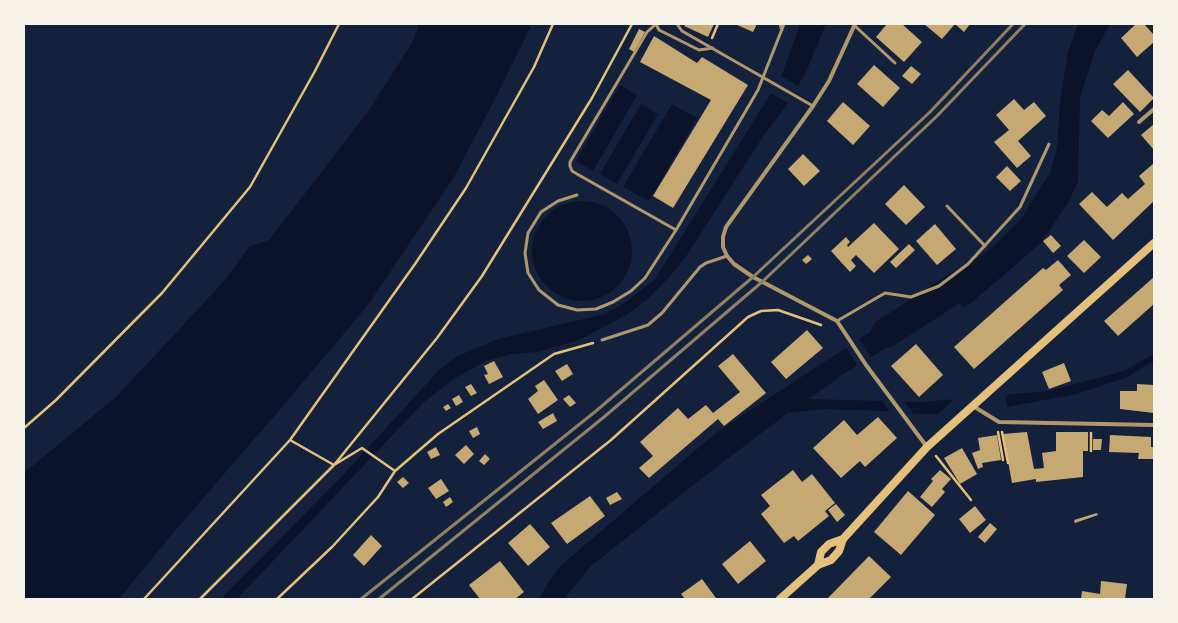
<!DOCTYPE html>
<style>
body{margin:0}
#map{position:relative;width:1178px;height:623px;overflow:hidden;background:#14213d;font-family:"Noto Serif",serif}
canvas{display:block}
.frame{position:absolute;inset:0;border:25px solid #f6f1e7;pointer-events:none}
</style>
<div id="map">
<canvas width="1178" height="623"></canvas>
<div class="frame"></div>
</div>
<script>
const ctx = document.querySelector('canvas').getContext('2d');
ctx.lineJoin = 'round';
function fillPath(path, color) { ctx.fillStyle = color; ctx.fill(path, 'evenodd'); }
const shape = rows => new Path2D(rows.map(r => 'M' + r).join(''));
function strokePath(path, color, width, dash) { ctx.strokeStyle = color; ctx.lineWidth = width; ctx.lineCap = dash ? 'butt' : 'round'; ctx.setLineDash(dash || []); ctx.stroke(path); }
fillPath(shape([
 [419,24,532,24,496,97,454,177,368,305,277,413,173,533,119,599,24,599,24,473,117,396,226,279,249,247,269,240,367,113,412,43],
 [800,24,826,24,806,72,786,106,762,138,687,255,672,274,650,297,628,314,579,340,537,352,512,354,486,361,452,380,423,403,237,599,221,599,343,475,440,369,458,356,498,339,605,314,626,302,655,279,771,93,783,72],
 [1078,24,1110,24,1095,51,1080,98,1078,182,1069,201,1042,242,978,297,977,299,963,308,959,302,949,307,938,290,997,243,1021,219,1051,171,1057,148,1060,103,1067,55],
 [620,85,637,95,593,171,576,161],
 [641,104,658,114,617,184,600,174],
 [672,104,697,118,649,201,623,187],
 '532 251a50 50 0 1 1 100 0a50 50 0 1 1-100 0Z',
 [916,302,928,322,842,375,809,399,921,402,1048,391,1124,371,1154,354,1154,361,1127,377,1077,394,996,409,956,414,922,414,885,411,825,409,788,413,702,478,591,566,564,599,538,599,559,567,717,432]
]), '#0b132b');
fillPath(shape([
 [779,75,800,87,790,104,769,92],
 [859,339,872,359,858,367,846,347],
 [1010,392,1005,400,1008,408,957,416,936,416,958,396],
 [881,399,903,400,914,415,890,413]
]), '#14213d');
strokePath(shape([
 [886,333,977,274]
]), '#0b132b', 30);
fillPath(shape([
 [686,24,714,24,708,37,684,26],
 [735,24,757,24,753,32],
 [887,24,902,24,922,42,904,62,876,37],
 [924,24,970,24,964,32,955,24,942,39],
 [1136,24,1144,24,1154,35,1154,42,1137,57,1121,38],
 [639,29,645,32,634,52,629,49],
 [654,36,697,63,702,57,748,85,673,208,653,196,711,100,640,62],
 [874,65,900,88,883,107,857,84],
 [911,66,921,74,912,84,902,76],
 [1128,70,1154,98,1140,112,1113,84],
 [1014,99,1024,110,1034,102,1046,116,1018,141,1031,156,1017,168,994,142,1009,130,996,115],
 [843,102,870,126,853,145,827,121],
 [1123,102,1134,114,1108,138,1091,121,1102,110,1109,116],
 [1154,124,1154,150,1141,135],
 [803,154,820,171,804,186,788,169],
 [1154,163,1154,201,1113,240,1079,204,1092,192,1107,207,1122,193,1128,199,1145,184,1139,176],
 [1007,166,1021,181,1010,191,996,177],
 [904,185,925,207,906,225,885,204],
 [874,223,899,249,874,273,856,255,851,260,856,266,850,272,831,251,846,237,850,242,847,245,848,247],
 [935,224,956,249,937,265,916,241],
 [1051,235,1061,246,1053,253,1043,241],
 [1084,240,1101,257,1084,273,1067,256],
 [909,244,915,250,896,268,890,262],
 [808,255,812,259,806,264,802,260],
 [1058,260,1071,275,1059,285,1063,290,974,369,954,347,1043,268,1046,270],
 [1154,277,1154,304,1118,336,1104,321],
 [807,330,823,348,786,379,771,362],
 [916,344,943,375,919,397,891,366],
 [733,354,766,393,724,426,718,419,649,478,639,468,653,456,640,442,678,408,688,419,706,405,713,413,740,392,718,366],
 [494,361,503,377,489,384,484,375,488,374,484,366],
 [1064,363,1071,381,1049,389,1042,372],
 [567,364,573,374,562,381,555,371],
 [544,380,558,400,538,414,528,399,538,391,535,386],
 [471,384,477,393,471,396,465,387],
 [1137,384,1154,385,1154,413,1120,409,1120,391,1137,391],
 [459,395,463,402,456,406,452,399],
 [569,395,576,403,570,407,563,399],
 [448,404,451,408,446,411,443,407],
 [553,413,557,421,543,429,538,422],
 [878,417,897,438,865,467,860,461,841,478,813,448,844,420,857,435],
 [477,427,480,434,473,438,469,431],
 [1027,432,1034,469,1044,468,1042,453,1056,451,1056,432,1088,432,1088,451,1083,451,1083,477,1036,482,1036,479,1012,483,1003,434],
 [997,435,1001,460,982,463,983,467,978,469,972,453,980,450,978,438],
 [1110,435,1151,437,1151,447,1154,447,1154,459,1138,459,1139,453,1109,452],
 [1093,439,1102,439,1101,450,1093,450],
 [466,445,474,454,464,464,455,455],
 [436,447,440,455,431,459,427,452],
 [962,448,977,474,960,484,944,458],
 [485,454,490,459,484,465,479,461],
 [793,470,802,482,812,474,835,503,825,511,829,516,798,541,794,536,784,543,761,514,770,506,761,495],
 [940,470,951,479,942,489,945,492,932,507,920,497,933,481,931,479],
 [403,477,409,483,403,488,397,482],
 [441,479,449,491,436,499,428,488],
 [908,491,935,515,901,555,874,532],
 [617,492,622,499,610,505,606,498],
 [590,496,605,516,567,544,551,523],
 [450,497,453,502,446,507,443,502],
 [836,504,845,515,837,522,828,510],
 [975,506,986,520,970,533,959,519],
 [1097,513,1098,515,1075,523,1074,520],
 [990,523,997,529,985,543,978,537],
 [530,524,550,547,528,566,508,543],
 [371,535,382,546,364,566,353,555],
 [750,541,766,561,738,584,722,564],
 [869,556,891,577,869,599,827,599],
 [500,561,524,592,515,599,480,599,469,585],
 [702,579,716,598,685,599,681,594],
 [1101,581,1127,584,1125,599,1081,599,1082,591,1100,594]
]), '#c6a872');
strokePath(shape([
 [712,38,718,24],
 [24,428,56,400,162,293,250,187,315,71,339,24],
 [998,432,1003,460],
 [1002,432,1008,463],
 [1091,433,1091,451],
 [290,440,334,465,362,448,395,471],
 [936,456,971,500],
 [144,599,290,440,415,264,466,188,534,67,553,24],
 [200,599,334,465,437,338,482,276,592,98,632,24],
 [277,599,332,547,378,497,395,471,438,434,554,354,593,343],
 [412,599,611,440,748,317,761,311,778,310,821,325]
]), '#e5c07b', 2.5);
strokePath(shape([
 [656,24,647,32,570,162,570,166,572,171,577,174,676,230,758,90,784,24],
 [656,24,659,30,699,50,713,48],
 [677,24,682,31,813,106],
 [780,24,782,30],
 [855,26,895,63],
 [577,195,558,201,541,212,528,233,525,253,528,273,539,290,558,305,577,310,596,309,613,302,631,291,645,278,676,230],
 [947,206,985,246],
 [837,321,885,293,911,297,939,286,968,264,1020,207,1049,144],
 [602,340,648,325,662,313,700,267,706,263,727,256]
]), '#b1986c', 3);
strokePath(shape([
 [855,24,829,81,813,106,726,227,723,237,723,247,727,256,734,264,753,277,837,321,866,365,927,447],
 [1139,122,1154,109],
 [973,406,999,422,1154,425]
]), '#b1986c', 4);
strokePath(shape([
 [818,565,821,552,829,544,843,539],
 [780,599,818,565,831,560,839,551,843,539,927,447,1154,243]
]), '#e5c07b', 8);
strokePath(shape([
 [361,599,596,411,753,277,930,112,1013,24],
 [379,599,604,417,762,282,937,116,1025,24]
]), '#918062', 3);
</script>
